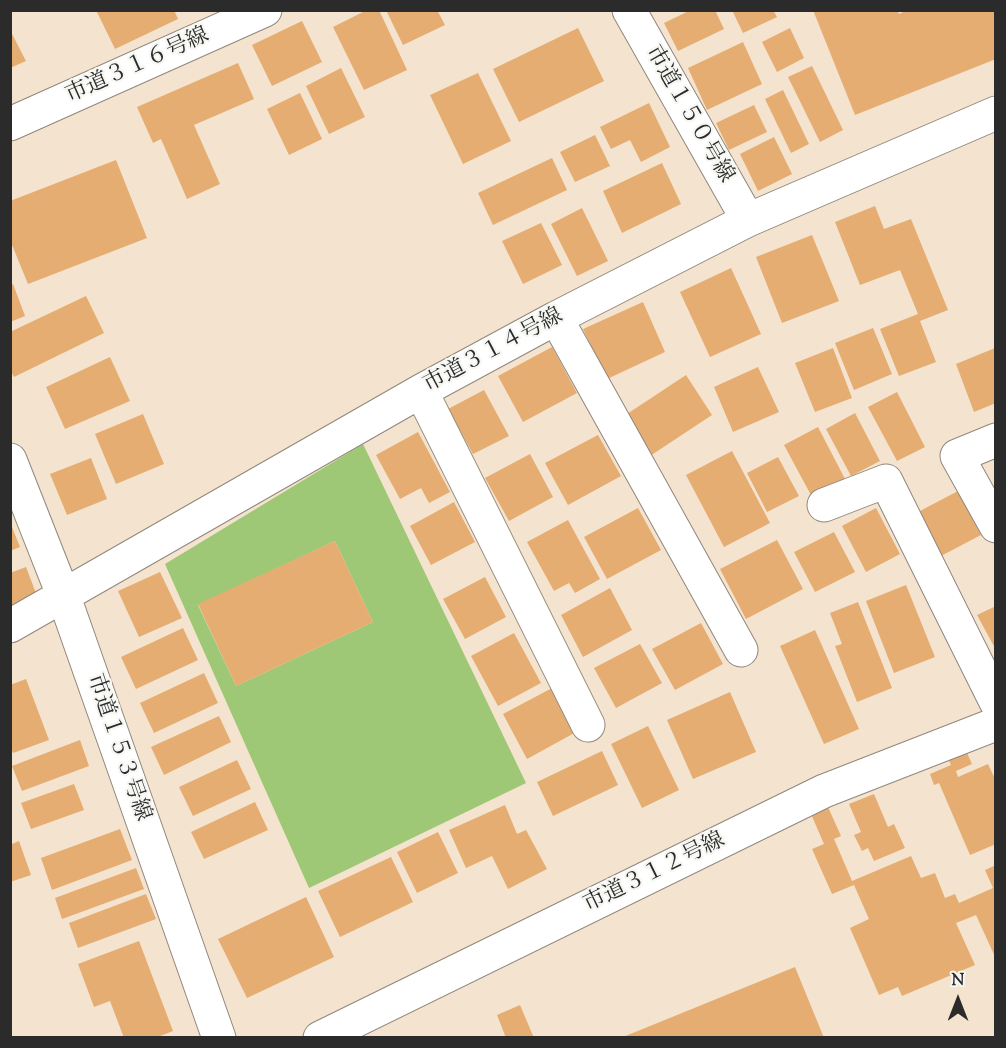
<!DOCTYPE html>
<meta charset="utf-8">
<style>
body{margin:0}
#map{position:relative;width:1006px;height:1048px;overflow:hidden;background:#f4e3ce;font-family:"Sorts Mill Goudy",serif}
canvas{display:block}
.frame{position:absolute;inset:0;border:12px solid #2b2b2b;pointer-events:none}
.north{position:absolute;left:928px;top:970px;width:60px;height:60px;-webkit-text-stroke:4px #f6f6f2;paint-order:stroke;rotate:0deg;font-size:16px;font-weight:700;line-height:24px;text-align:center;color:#2b2b2b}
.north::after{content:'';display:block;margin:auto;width:21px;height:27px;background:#2b2b2b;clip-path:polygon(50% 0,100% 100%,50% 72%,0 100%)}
</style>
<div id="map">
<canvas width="1006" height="1048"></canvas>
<div class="frame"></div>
<div class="north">N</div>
</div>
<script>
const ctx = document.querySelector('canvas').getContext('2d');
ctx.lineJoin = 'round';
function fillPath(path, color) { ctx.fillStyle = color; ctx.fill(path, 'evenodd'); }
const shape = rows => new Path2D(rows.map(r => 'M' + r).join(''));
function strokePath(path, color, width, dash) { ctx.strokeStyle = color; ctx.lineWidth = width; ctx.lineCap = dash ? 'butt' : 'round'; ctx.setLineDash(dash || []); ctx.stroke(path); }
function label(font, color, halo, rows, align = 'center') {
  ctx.font = font + ' "Sorts Mill Goudy","Noto Serif JP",serif'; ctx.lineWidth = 4.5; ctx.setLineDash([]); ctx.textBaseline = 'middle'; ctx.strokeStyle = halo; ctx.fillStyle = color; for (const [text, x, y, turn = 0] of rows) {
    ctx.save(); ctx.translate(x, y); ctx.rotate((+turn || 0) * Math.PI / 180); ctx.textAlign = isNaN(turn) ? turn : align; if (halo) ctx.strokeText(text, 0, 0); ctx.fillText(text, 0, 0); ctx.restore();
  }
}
fillPath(shape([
 [363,444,526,783,309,888,165,564],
 [335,541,373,622,236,686,198,605]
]), '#9ec875');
fillPath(shape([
 [96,10,174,10,178,19,115,49],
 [367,10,379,10,407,70,364,90,333,27],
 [386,10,437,10,445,25,403,45],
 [691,10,715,10,724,29,678,51,664,23],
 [732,10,773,10,777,17,743,33],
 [813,10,897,10,899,14,908,10,996,10,996,59,855,115],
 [302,21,322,62,272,86,252,45],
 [578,28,604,81,519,122,493,69],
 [790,28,804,58,777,72,762,42],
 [10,30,26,61,10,68],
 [743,42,762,84,707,110,688,68],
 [238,63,254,99,194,125,220,184,187,199,161,139,153,143,137,107],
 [812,66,843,130,820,142,788,77],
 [341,68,365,117,329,134,306,86],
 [478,73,511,141,463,164,430,95],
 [783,90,809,144,791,153,765,99],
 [300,93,322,139,289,155,267,109],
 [649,103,670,147,641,162,630,140,611,149,600,127],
 [754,105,767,132,729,150,716,123],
 [595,135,610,166,575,182,560,152],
 [774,137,792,174,758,191,740,154],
 [552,158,567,190,493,225,478,193],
 [116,160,147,238,28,284,10,240,10,201],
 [662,163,681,204,622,233,603,191],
 [875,206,884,229,911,219,948,310,920,321,936,362,899,376,880,329,918,314,900,270,860,285,835,222],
 [582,208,608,261,577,276,551,224],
 [541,223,562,265,523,284,502,241],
 [812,235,839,301,782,323,756,257],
 [731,268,761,334,710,357,680,292],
 [13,284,25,316,10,322,10,285],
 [86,296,104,333,14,377,10,370,10,332],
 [643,302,665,352,607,379,583,329],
 [873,328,892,374,854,390,835,343],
 [552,347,577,393,523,422,498,376],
 [833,348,852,398,815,412,795,363],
 [995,348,996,403,974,412,956,364],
 [110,357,130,401,65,429,46,387],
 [758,367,779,412,733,432,714,387],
 [686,375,712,415,650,456,624,416],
 [484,390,509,436,473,454,448,409],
 [897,392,925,447,897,461,868,407],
 [855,413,880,461,851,476,826,429],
 [143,414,164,464,116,484,95,434],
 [818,427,845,479,812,497,784,445],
 [418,432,450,492,429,503,421,488,400,499,376,455],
 [598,435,621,476,568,505,545,463],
 [732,451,770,523,724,547,686,475],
 [530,454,553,497,509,521,485,478],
 [778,457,799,496,767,512,747,473],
 [91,458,107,499,67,515,50,474],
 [958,491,981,535,941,556,918,512],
 [454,502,475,542,431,565,410,526],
 [638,508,661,550,607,579,584,537],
 [876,508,900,554,866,572,842,526],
 [568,520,600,579,575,593,569,583,554,591,527,542],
 [10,522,20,547,10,551],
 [834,532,855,572,815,592,794,552],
 [777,540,803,589,746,619,720,569],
 [335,541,373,622,236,686,198,604],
 [26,567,37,596,10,606,10,573],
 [160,572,182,618,139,637,118,591],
 [485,577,506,617,465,639,443,599],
 [906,585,935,657,894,673,866,601],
 [610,588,632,630,583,657,561,615],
 [858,602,892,688,857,702,835,646,842,644,830,613],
 [996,606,996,650,977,615],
 [701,623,723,664,675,690,652,649],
 [183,628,198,660,136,689,121,657],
 [815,630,859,729,824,744,780,646],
 [514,633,541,683,498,706,471,656],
 [640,644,662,683,616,708,594,668],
 [204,673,218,703,154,733,140,703],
 [26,679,49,740,13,753,10,746,10,685],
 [554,687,578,731,527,759,503,714],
 [730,692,756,752,693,779,667,720],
 [219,716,231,742,164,775,151,747],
 [648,726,679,790,642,808,611,744],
 [80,740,89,766,22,791,12,766],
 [964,746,972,764,956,771,958,777,988,764,996,781,996,844,970,855,939,783,934,785,930,774,951,765,946,754],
 [602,751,618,785,553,816,537,782],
 [237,760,251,789,193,816,179,787],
 [74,784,84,810,31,829,21,803],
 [874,794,888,827,894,824,905,848,874,861,868,848,862,851,854,835,861,832,849,804],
 [255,802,268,830,204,859,191,832],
 [505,805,517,834,526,830,547,869,508,889,492,856,466,868,449,830],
 [828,807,841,836,834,839,852,881,911,856,921,878,935,873,945,898,955,894,959,903,993,888,985,870,996,865,996,959,976,915,956,923,975,965,902,996,898,987,879,995,850,928,869,919,854,885,832,894,812,849,824,844,811,814],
 [120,829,132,860,52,890,41,858],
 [438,832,458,873,417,893,397,852],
 [19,841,31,875,10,882,10,845],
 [391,857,413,902,340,937,318,891],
 [136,868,144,889,62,919,55,898],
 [146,894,156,919,78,948,69,923],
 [306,897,334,957,247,998,218,939],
 [139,941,173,1031,155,1038,124,1038,110,1001,94,1007,78,964],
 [795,967,824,1038,623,1038,623,1037],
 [520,1005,534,1038,506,1038,497,1015]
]), '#e5ad71');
const street = shape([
 [629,10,748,220],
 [10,124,265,10],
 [556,318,741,650],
 [421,391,588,725],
 [996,440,957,456,996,526],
 [10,460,64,597,219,1038],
 [824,505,886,481,996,702],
 [10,626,421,391,556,318,748,220,996,113],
 [320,1038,824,791,996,724]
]);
strokePath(street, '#90877c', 35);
strokePath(street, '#fff', 33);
label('22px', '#2b2b2b', '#f6f6f2', [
 ["市道３１６号線",138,67,-24],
 ["市道１５０号線",688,115,60],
 ["市道３１４号線",494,352,-28],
 ["市道１５３号線",117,748,71],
 ["市道３１２号線",655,874,-26]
]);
</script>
